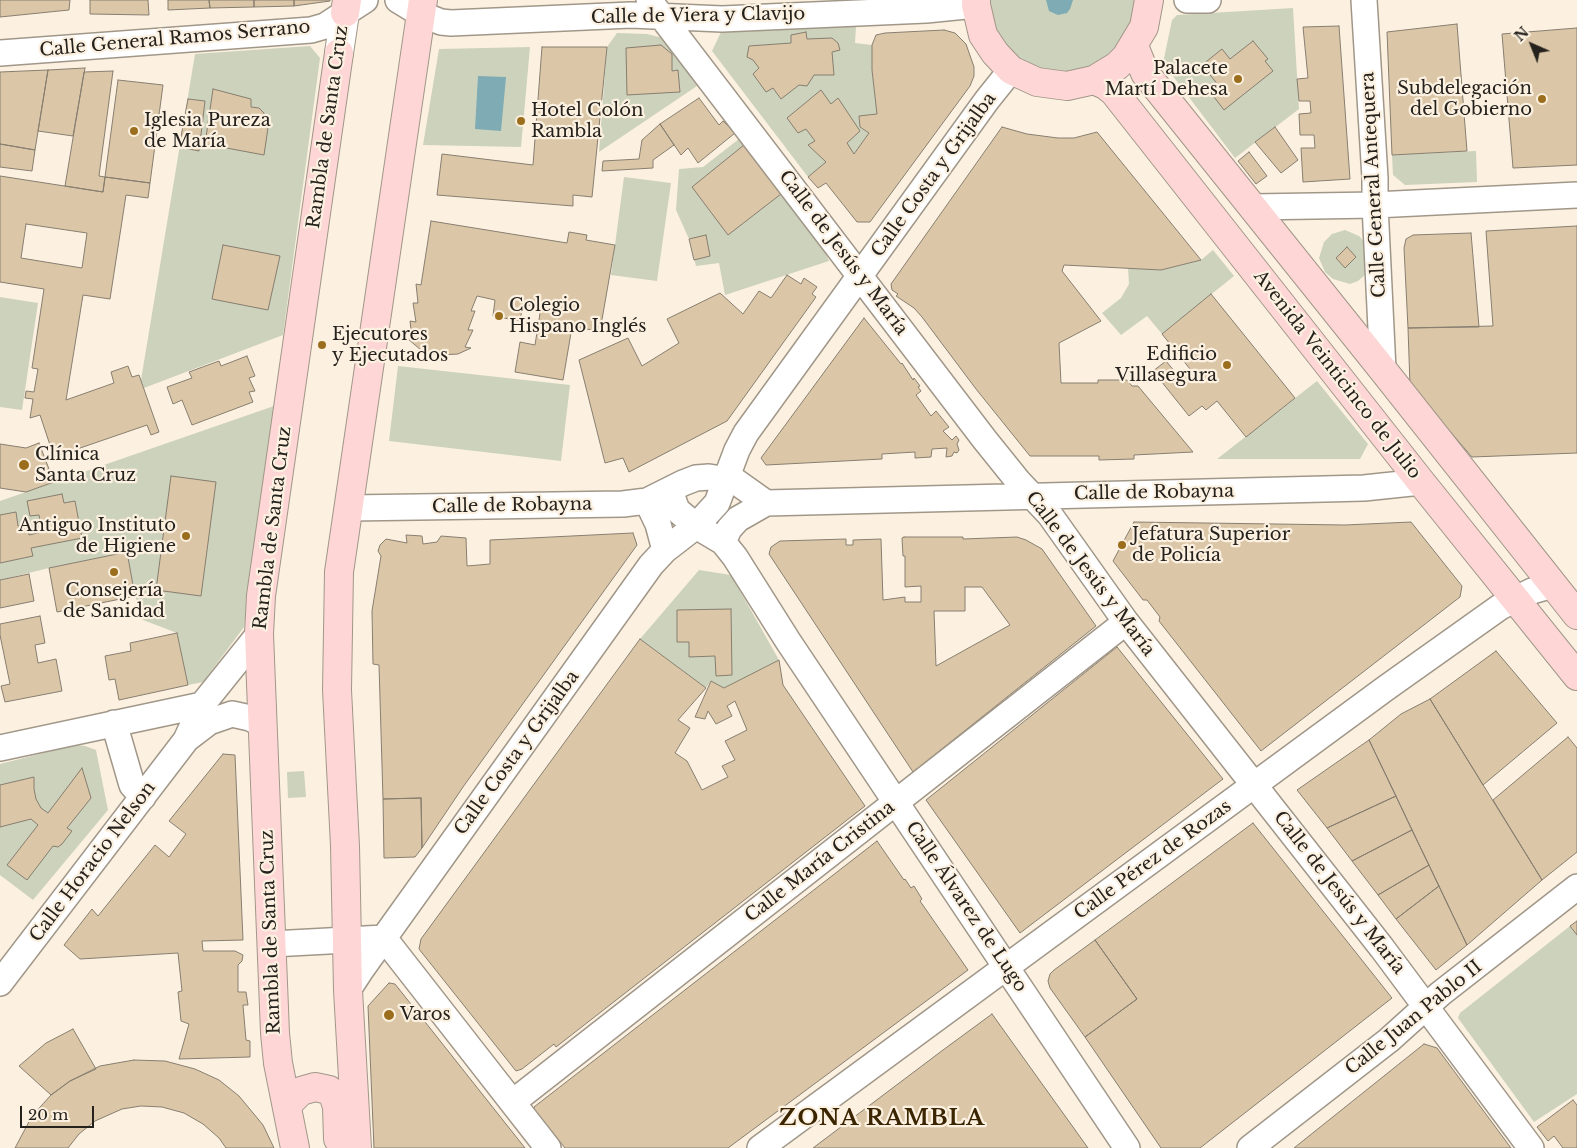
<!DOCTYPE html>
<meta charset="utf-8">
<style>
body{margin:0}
#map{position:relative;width:1577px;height:1148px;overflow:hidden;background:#fcf1e1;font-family:"Libre Baskerville",serif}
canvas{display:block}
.north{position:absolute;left:1507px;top:20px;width:50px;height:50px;-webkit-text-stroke:4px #fcf1e1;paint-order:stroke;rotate:316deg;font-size:14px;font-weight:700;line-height:20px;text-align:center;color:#25211c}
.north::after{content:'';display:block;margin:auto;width:18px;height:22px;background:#25211c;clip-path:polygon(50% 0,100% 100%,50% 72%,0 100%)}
.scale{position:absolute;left:20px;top:1106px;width:74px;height:22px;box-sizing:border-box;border:2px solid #25211c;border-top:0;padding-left:6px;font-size:15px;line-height:18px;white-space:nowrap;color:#25211c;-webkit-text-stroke:4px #fcf1e1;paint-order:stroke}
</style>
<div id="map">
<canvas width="1577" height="1148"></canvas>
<div class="north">N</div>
<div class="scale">20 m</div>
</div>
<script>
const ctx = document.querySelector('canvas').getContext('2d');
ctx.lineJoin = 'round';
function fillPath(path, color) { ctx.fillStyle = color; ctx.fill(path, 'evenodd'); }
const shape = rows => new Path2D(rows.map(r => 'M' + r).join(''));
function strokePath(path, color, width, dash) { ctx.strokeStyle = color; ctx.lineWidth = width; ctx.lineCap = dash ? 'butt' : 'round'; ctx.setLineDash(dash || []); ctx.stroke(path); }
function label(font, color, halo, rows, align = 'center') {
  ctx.font = font + ' "Libre Baskerville",serif'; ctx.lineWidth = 4.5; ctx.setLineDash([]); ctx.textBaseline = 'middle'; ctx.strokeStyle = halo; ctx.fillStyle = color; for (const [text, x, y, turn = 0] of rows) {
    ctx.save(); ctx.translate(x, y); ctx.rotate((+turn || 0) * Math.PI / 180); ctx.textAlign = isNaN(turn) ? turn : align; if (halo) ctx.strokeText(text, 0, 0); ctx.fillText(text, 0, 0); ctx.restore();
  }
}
fillPath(shape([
 [986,0,1138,0,1132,31,1097,67,1073,75,1024,66,991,28],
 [1293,8,1299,109,1235,158,1163,63,1172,20,1177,15],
 [856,26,855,43,872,45,872,70,877,114,859,116,860,127,869,133,854,154,808,177,712,51,721,32],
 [617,33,647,34,663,38,697,86,599,152,607,47],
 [310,46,320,58,283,335,144,388,141,380,195,54],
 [530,47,521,147,423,145,439,49],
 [739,139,823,246,829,261,725,295,719,263,696,266,689,239,676,210,679,169,703,167],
 [1476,151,1477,182,1405,185,1393,175,1392,155],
 [624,177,671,183,657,281,611,275],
 [1345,230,1359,236,1367,245,1369,260,1366,274,1358,281,1350,284,1333,279,1325,272,1319,258,1324,242,1332,234],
 [1213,250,1234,276,1162,334,1147,316,1121,335,1102,313,1121,298,1129,284,1128,268,1161,270,1201,260],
 [0,297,38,303,22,410,0,407],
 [398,366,570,385,561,461,389,441],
 [1317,381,1368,444,1360,459,1217,459],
 [274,406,244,627,203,682,188,685,177,633,143,620,135,596,127,552,49,568,0,580,0,501],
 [699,570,731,575,779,660,724,688,711,681,706,688,640,639],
 [75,745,85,746,96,750,108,810,33,900,0,875,0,764],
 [304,771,306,797,288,798,287,772],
 [1570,926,1577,935,1577,1094,1534,1122,1458,1018,1460,1013]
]), '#ccd2bb');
fillPath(shape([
 [1046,0,1073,0,1070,9,1067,13,1058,15,1049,11],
 [478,76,506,77,501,131,475,129]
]), '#7eabb4');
const building = shape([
 [0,0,70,0,69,10,0,17,0,0],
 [90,0,148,0,149,15,90,14,90,0],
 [168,0,209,0,210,8,168,10,168,0],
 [209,0,254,0,254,7,210,8,209,0],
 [254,0,294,0,294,6,254,7,254,0],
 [294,0,330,0,330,1,294,6,294,0],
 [1457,24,1467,151,1392,155,1387,32,1457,24],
 [1339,26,1350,179,1303,182,1301,148,1315,148,1314,135,1300,135,1299,114,1311,113,1310,101,1299,101,1297,79,1308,78,1303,27,1339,26],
 [1577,28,1577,165,1513,168,1502,34,1577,28],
 [944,30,955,33,966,44,974,67,974,76,970,86,870,222,857,222,826,183,818,188,808,177,826,162,808,145,815,141,806,129,798,133,787,118,821,90,831,104,838,98,860,131,847,143,854,154,869,133,860,127,859,116,877,114,872,70,872,45,876,35,885,33,944,30],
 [806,32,807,39,832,38,838,43,840,50,832,52,834,75,814,75,807,86,799,85,781,99,773,88,766,92,753,74,759,68,753,60,747,57,749,46,791,43,791,35,806,32],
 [1253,41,1268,59,1265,61,1273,71,1224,110,1211,93,1219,86,1202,65,1222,49,1230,59,1253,41],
 [661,45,672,54,672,71,678,70,680,92,627,95,626,48,661,45],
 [542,47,607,47,592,197,573,195,573,206,437,195,442,154,533,165,542,47],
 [85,68,73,136,38,131,48,70,85,68],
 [48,70,35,150,0,144,0,72,48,70],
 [113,71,99,176,105,177,103,192,65,186,84,72,113,71],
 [118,80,163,85,150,183,105,177,118,80],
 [213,89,251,99,251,107,259,108,264,113,265,120,269,121,264,155,205,144,213,89],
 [699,98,719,125,723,121,735,133,698,163,688,148,681,155,660,124,699,98],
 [188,99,205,101,199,151,179,147,188,99],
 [660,124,674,145,653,160,653,168,602,171,603,161,639,159,642,140,660,124],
 [1002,127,1027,134,1058,138,1074,138,1097,132,1201,260,1161,270,1064,265,1062,271,1101,321,1059,343,1061,383,1098,383,1098,380,1127,380,1132,386,1138,386,1193,452,1134,455,1134,459,1099,460,1099,456,1030,456,976,389,922,317,914,308,896,296,898,294,892,290,891,284,1002,127],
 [1275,127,1298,160,1281,173,1255,142,1275,127],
 [0,144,35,150,32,171,0,167,0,144],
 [744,145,781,194,728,235,692,187,744,145],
 [1249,152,1267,176,1256,184,1238,161,1249,152],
 [0,176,103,192,105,177,150,183,148,198,126,195,110,299,83,295,66,400,114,383,111,372,128,366,132,377,139,375,159,432,151,435,147,425,54,457,40,415,30,418,33,399,25,398,26,391,34,392,38,369,32,368,44,289,0,282,0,176],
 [26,224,87,233,82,268,21,258,26,224],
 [431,221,567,243,569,232,587,235,586,240,615,245,600,331,572,327,563,380,515,372,520,342,535,345,541,307,523,304,520,321,493,316,495,300,477,296,471,311,475,311,468,330,473,330,465,347,471,348,458,354,440,355,430,353,421,350,408,339,412,339,410,321,416,322,413,303,418,303,416,284,421,285,431,221],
 [1577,226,1577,453,1472,457,1410,385,1408,328,1493,326,1486,231,1577,226],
 [1471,233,1479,327,1408,328,1404,248,1406,239,1413,235,1471,233],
 [706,235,710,256,694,260,689,239,706,235],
 [223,245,280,256,268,310,212,299,223,245],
 [1347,247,1356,257,1345,268,1336,258,1347,247],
 [787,275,801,284,804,278,817,287,812,294,816,297,727,421,629,472,623,458,605,463,579,360,628,338,642,366,679,343,667,319,720,293,743,314,759,291,771,298,787,275],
 [1211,294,1295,398,1246,437,1217,401,1206,410,1202,406,1189,416,1153,371,1166,361,1180,378,1190,369,1162,334,1211,294],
 [864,318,901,364,902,363,913,380,914,378,920,386,918,387,921,391,916,395,931,416,936,411,949,427,943,431,952,440,956,436,959,440,957,444,959,450,957,453,954,452,952,456,946,457,947,448,932,449,931,457,915,458,915,452,882,454,882,459,766,465,761,458,864,318],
 [247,356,255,376,249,378,255,391,249,392,253,402,192,425,182,400,173,404,167,387,192,378,189,372,219,361,221,366,247,356],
 [39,443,54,482,26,492,0,488,0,444,26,448,39,443],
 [171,476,216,482,201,596,156,590,171,476],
 [62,494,64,503,75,501,82,538,31,548,33,556,0,563,0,515,16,512,18,526,27,524,29,535,42,532,39,515,30,516,27,501,62,494],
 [1134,522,1345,525,1411,522,1462,586,1460,597,1261,751,1159,621,1160,617,1147,600,1143,600,1113,561,1134,522],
 [633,533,637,545,463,787,422,848,421,798,383,799,379,665,373,664,372,611,381,556,378,551,380,545,386,539,407,543,406,535,422,536,423,544,437,542,441,536,466,538,467,566,490,564,490,540,633,533],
 [904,537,963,537,963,539,1017,537,1026,540,1042,549,1096,626,913,772,769,554,771,547,780,541,846,539,846,545,853,545,853,540,881,539,883,600,905,597,905,602,921,602,921,586,905,587,905,556,903,556,902,538,904,537],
 [965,587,982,587,1010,625,936,666,934,611,965,611,965,587],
 [127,552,135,596,57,612,49,568,127,552],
 [29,574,34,601,0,608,0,580,29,574],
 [731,609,732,675,716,676,715,656,689,657,689,642,677,642,677,610,731,609],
 [40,616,45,643,35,645,38,663,56,659,62,691,5,702,1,686,10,684,0,635,0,624,40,616],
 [177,633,188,685,119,700,115,679,109,680,105,656,131,651,130,643,177,633],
 [640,639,706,688,678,720,690,728,675,753,687,761,702,790,728,777,722,766,735,760,725,741,747,730,735,701,727,706,732,716,716,724,708,711,705,719,695,717,711,681,724,688,779,660,783,685,865,806,556,1047,554,1044,522,1069,516,1071,419,949,421,939,640,639],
 [1117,647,1223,779,1020,933,926,800,1117,647],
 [1496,651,1557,723,1483,785,1430,699,1496,651],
 [1430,699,1542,880,1467,945,1369,740,1401,714,1430,699],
 [1568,737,1577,748,1577,852,1542,880,1493,800,1568,737],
 [1369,740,1396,796,1327,828,1297,790,1369,740],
 [223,754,235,755,243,940,202,941,203,951,235,951,243,955,242,961,238,965,238,992,246,992,248,1005,243,1005,246,1040,250,1041,250,1057,179,1059,189,1024,181,1021,178,992,182,991,178,953,80,959,64,945,92,909,98,916,155,845,169,857,186,834,169,821,223,754],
 [82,768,91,798,67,828,72,831,62,844,58,847,53,846,27,880,7,865,38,825,31,819,0,827,0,785,34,777,34,789,36,799,41,808,48,813,82,768],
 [1396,796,1412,830,1352,861,1327,828,1396,796],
 [421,798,422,848,415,857,384,858,383,799,421,798],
 [1253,823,1392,998,1200,1148,1161,1148,1085,1037,1137,999,1095,940,1253,823],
 [1412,830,1429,865,1378,895,1352,861,1412,830],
 [877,841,904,880,905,879,911,888,914,886,922,899,920,901,968,970,728,1148,565,1148,534,1109,534,1107,877,841],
 [1429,865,1439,886,1396,919,1378,895,1429,865],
 [1439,886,1467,945,1436,970,1396,919,1439,886],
 [1577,921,1577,935,1570,926,1577,921],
 [1095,940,1137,999,1085,1037,1050,988,1048,981,1050,974,1054,970,1095,940],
 [389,983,395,984,525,1148,374,1148,368,1006,389,983],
 [992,1014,1088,1148,813,1148,943,1050,992,1014],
 [73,1029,96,1069,70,1081,51,1095,19,1066,46,1043,73,1029],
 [1424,1044,1437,1048,1511,1148,1294,1148,1424,1044],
 [134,1060,165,1061,195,1069,219,1080,239,1096,263,1125,274,1148,226,1148,219,1138,203,1124,184,1113,162,1107,141,1106,122,1109,95,1121,79,1134,68,1148,15,1148,32,1116,51,1095,70,1081,100,1066,134,1060],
 [1573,1100,1577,1105,1577,1148,1563,1148,1554,1136,1548,1141,1537,1127,1573,1100]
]);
fillPath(building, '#dbc7a7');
strokePath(building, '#877e70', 1);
const minor = shape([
 [398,0,421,14,441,22,451,23,631,15,722,19,926,10,976,5],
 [649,0,985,440,1018,481,1050,515,1126,622,1382,948,1531,1148],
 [1187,0,1208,0],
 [1364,0,1375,178,1375,205,1383,370],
 [0,53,311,30,325,26,365,0],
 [1253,207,1375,205,1577,195],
 [672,489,673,499,677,510,696,526,723,542,735,557,788,641,1127,1148],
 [647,501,658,524,665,550],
 [349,508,623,504,647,501,683,483,696,478,709,477,735,481,766,503],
 [723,542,729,529,738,519,766,503,1364,488,1421,482],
 [114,723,132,785,143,797],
 [188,738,209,722,232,714,250,718,263,725],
 [0,748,202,705],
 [272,944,384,938,548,1148],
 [0,983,186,740,202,705,259,634],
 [348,990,361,970,651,565,665,550,696,526,717,503,737,450,746,433,987,100,1011,70],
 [513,1102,1126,622],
 [760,1148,1386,688,1500,607,1532,591,1553,585],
 [1250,1148,1389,1040,1440,994,1577,887]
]);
const tertiary = shape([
 [339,53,345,13]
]);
const secondary = shape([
 [976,0,976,5,983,35,995,53,1011,70,1037,82,1067,86,1094,80,1117,66,1126,57,1144,27,1149,0],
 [345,13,347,0],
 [1134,46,1145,73,1383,370,1577,615],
 [1094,80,1105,85,1114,92,1421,482,1577,676],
 [287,1105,301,1091,315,1087,329,1090,334,1097,337,1107,338,1139],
 [295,1148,278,1063,275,1033,259,634,261,596,339,53],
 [357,1148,348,990,345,846,337,690,339,572,423,0]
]);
strokePath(minor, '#a19789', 28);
strokePath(tertiary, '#a19789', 30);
strokePath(secondary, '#a19789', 30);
strokePath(minor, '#fff', 25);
strokePath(tertiary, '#fff', 28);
strokePath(secondary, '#fdd6d5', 28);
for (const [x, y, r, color] of [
 [1238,79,5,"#9b6e1e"],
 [1542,99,5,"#9b6e1e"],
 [521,121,5,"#9b6e1e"],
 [134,131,5,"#9b6e1e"],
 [499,316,5,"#9b6e1e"],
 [322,345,5,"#9b6e1e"],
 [1227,365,5,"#9b6e1e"],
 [24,465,6,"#9b6e1e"],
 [186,536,5,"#9b6e1e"],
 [1122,545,5,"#9b6e1e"],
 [114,572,5,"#9b6e1e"],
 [389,1015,6,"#9b6e1e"]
]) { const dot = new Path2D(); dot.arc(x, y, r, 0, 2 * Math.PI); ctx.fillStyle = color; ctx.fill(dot); strokePath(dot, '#fcf1e1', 2); }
label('18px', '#25211c', '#fcf1e1', [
 ["Calle de Viera y Clavijo",698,16,-1],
 ["Calle General Ramos Serrano",175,39,-5],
 ["Rambla de Santa Cruz",328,127,-82],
 ["Calle Costa y Grijalba",934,175,-54],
 ["Calle General Antequera",1374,185,-93],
 ["Calle de Jesús y María",843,253,53],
 ["Avenida Veinticinco de Julio",1337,375,52],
 ["Calle de Robayna",1154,493,-1],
 ["Calle de Robayna",512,506,-1],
 ["Rambla de Santa Cruz",273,528,-83],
 ["Calle de Jesús y María",1090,574,53],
 ["Calle Costa y Grijalba",517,753,-54],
 ["Calle Pérez de Rozas",1153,860,-36],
 ["Calle Horacio Nelson",93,862,-53],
 ["Calle María Cristina",820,862,-38],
 ["Calle de Jesús y María",1339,893,52],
 ["Calle Álvarez de Lugo",966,907,56],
 ["Rambla de Santa Cruz",271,932,-92],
 ["Calle Juan Pablo II",1414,1018,-39]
]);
label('18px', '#25211c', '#fcf1e1', [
 ["Palacete",1228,69,"right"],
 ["Martí Dehesa",1228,90,"right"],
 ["Subdelegación",1532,89,"right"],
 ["del Gobierno",1532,110,"right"],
 ["Hotel Colón",531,111],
 ["Rambla",531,132],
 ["Iglesia Pureza",144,121],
 ["de María",144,142],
 ["Colegio",509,306],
 ["Hispano Inglés",509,327],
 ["Ejecutores",332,335],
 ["y Ejecutados",332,356],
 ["Edificio",1217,355,"right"],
 ["Villasegura",1217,376,"right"],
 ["Clínica",35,455],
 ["Santa Cruz",35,476],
 ["Antiguo Instituto",176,526,"right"],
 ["de Higiene",176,547,"right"],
 ["Jefatura Superior",1132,535],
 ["de Policía",1132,556],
 ["Consejería",114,591,"center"],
 ["de Sanidad",114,612,"center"],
 ["Varos",400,1015]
], 'left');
ctx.letterSpacing = '1px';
label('bold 22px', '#3a2500', '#fcf1e1', [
 ["ZONA RAMBLA",882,1119]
]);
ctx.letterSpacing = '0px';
</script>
